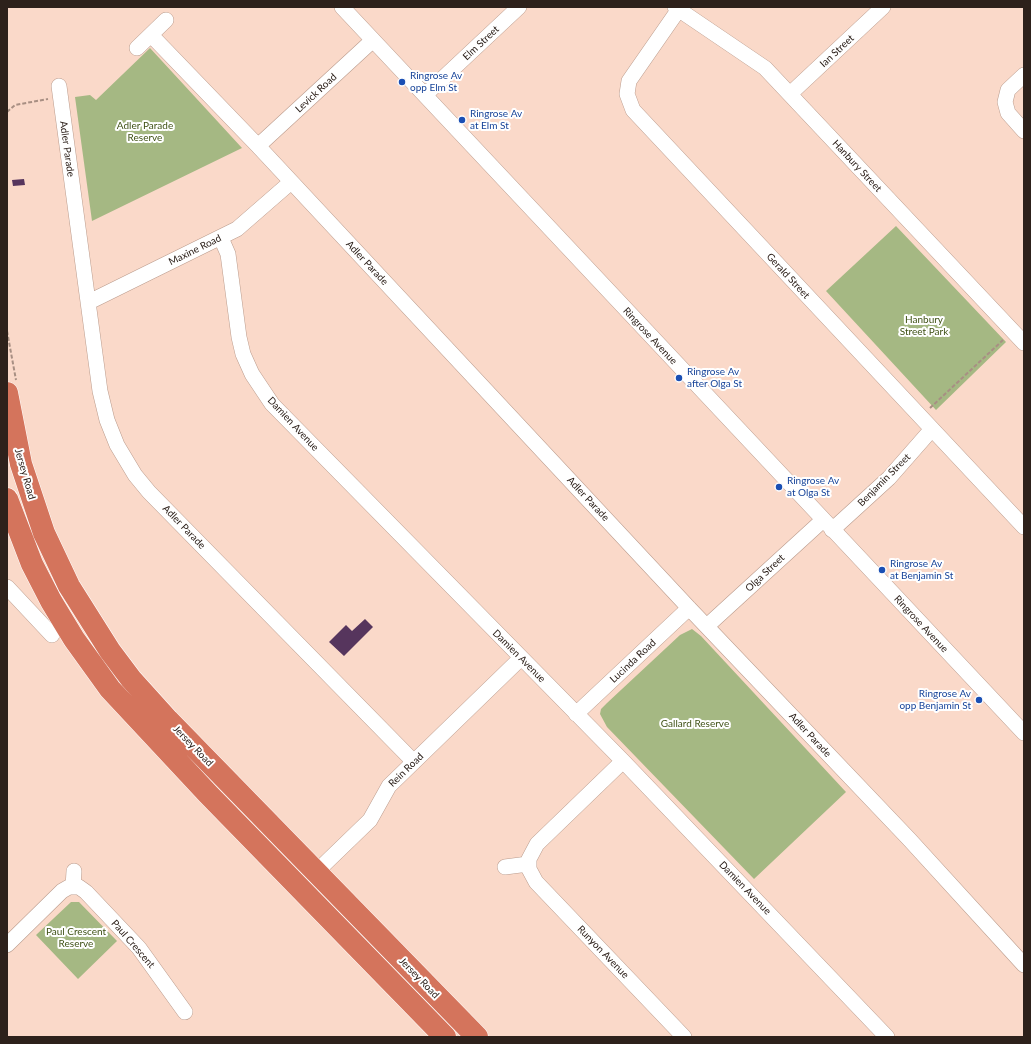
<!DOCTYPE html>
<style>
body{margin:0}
#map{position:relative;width:1031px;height:1044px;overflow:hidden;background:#fad9c9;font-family:Lato,sans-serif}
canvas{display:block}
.frame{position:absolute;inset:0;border:8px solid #2d211b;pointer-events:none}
</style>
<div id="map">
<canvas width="1031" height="1044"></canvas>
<div class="frame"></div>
</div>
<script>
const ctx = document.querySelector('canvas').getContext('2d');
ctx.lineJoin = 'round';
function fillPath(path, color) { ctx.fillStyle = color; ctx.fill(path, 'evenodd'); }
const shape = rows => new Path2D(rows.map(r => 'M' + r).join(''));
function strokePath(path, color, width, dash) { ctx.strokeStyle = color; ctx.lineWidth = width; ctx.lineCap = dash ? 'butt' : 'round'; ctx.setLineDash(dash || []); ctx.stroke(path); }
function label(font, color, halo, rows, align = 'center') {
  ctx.font = font + ' Lato,sans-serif'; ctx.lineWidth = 4; ctx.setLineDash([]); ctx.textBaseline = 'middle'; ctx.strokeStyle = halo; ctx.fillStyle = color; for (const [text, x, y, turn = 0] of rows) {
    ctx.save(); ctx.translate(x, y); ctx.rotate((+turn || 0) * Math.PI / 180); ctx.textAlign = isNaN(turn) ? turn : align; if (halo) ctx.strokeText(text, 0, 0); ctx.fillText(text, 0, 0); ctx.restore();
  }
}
fillPath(shape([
 [150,48,242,148,92,221,75,97,90,95,96,100],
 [896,226,1006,342,936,410,826,291],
 [692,629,701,636,846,792,754,879,607,727,600,714,601,709,607,703,680,635],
 [71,902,79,902,117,941,78,979,36,935]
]), '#a5b883');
fillPath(shape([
 [24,179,25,185,13,186,12,180],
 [365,619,373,627,344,656,329,642,346,625,352,631]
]), '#56355d');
const minor = shape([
 [342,7,1024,733],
 [675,7,765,68,1024,343],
 [679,9,629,81,627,94,633,110,1024,527],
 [151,35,258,146,689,608,909,839,1024,965],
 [137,48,166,20],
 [1024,75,1008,90,1005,102,1008,113,1024,131],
 [59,86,100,391,107,420,117,445,135,475,149,492,414,762],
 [790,94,883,7],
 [425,95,519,7],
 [258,146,373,40],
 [221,238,228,254,239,337,243,354,252,374,272,404,623,761,887,1037],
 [89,302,237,229,291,182],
 [832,530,889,478,932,429],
 [7,587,52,635],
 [707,626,823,520],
 [576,714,689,608],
 [623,761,537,844,529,859,529,869,536,882,684,1037],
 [505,867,528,864],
 [310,878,370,820,389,786,521,658],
 [73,887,74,871],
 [7,945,62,891,69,887,79,887,86,892,139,948,185,1012]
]);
const highway = shape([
 [7,393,21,464,44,533,69,586,110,651,131,679,168,720,477,1037],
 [7,499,32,564,51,601,74,639,110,689,208,794,445,1037]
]);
strokePath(minor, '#ba9b8c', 16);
strokePath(highway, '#fff', 23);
strokePath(shape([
 [7,112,15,105,48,99],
 [7,331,16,380],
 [930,408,1003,340]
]), '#a88f83', 2, [4, 2]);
strokePath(minor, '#fff', 15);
strokePath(highway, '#d4745c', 22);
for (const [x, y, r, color] of [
 [402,82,4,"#1a4fb4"],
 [462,120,4,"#1a4fb4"],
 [679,378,4,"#1a4fb4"],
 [779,487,4,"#1a4fb4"],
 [882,570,4,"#1a4fb4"],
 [979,700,4,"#1a4fb4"]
]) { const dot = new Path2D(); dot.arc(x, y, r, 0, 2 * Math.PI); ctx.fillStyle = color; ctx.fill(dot); strokePath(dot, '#fff', 1.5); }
label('10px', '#2d211b', '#fff', [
 ["Elm Street",481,43,-43],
 ["Ian Street",837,51,-43],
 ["Levick Road",316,93,-43],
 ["Adler Parade",67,149,82],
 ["Hanbury Street",857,166,47],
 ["Maxine Road",195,250,-26],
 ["Adler Parade",367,263,47],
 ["Gerald Street",788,276,47],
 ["Ringrose Avenue",650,336,47],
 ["Damien Avenue",293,424,47],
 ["Jersey Road",25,474,74],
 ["Benjamin Street",884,480,-45],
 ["Adler Parade",588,499,47],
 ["Adler Parade",184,527,46],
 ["Olga Street",765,573,-43],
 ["Ringrose Avenue",921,624,47],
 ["Damien Avenue",519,656,45],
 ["Lucinda Road",633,661,-43],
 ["Adler Parade",810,735,47],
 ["Jersey Road",193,746,46],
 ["Rein Road",406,770,-44],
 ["Damien Avenue",745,888,46],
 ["Paul Crescent",133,944,49],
 ["Runyon Avenue",603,952,46],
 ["Jersey Road",419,978,46]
]);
label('10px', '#164399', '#fff', [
 ["Ringrose Av",410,76],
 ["opp Elm St",410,88],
 ["Ringrose Av",470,114],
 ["at Elm St",470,126],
 ["Ringrose Av",687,372],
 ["after Olga St",687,384],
 ["Ringrose Av",787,481],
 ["at Olga St",787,493],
 ["Ringrose Av",890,564],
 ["at Benjamin St",890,576],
 ["Ringrose Av",971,694,"right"],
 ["opp Benjamin St",971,706,"right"]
], 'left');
label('10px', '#3f5115', '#fff', [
 ["Adler Parade",145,126],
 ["Reserve",145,138],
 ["Hanbury",924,320],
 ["Street Park",924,332],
 ["Gallard Reserve",695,724],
 ["Paul Crescent",76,932],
 ["Reserve",76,944]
]);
</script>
